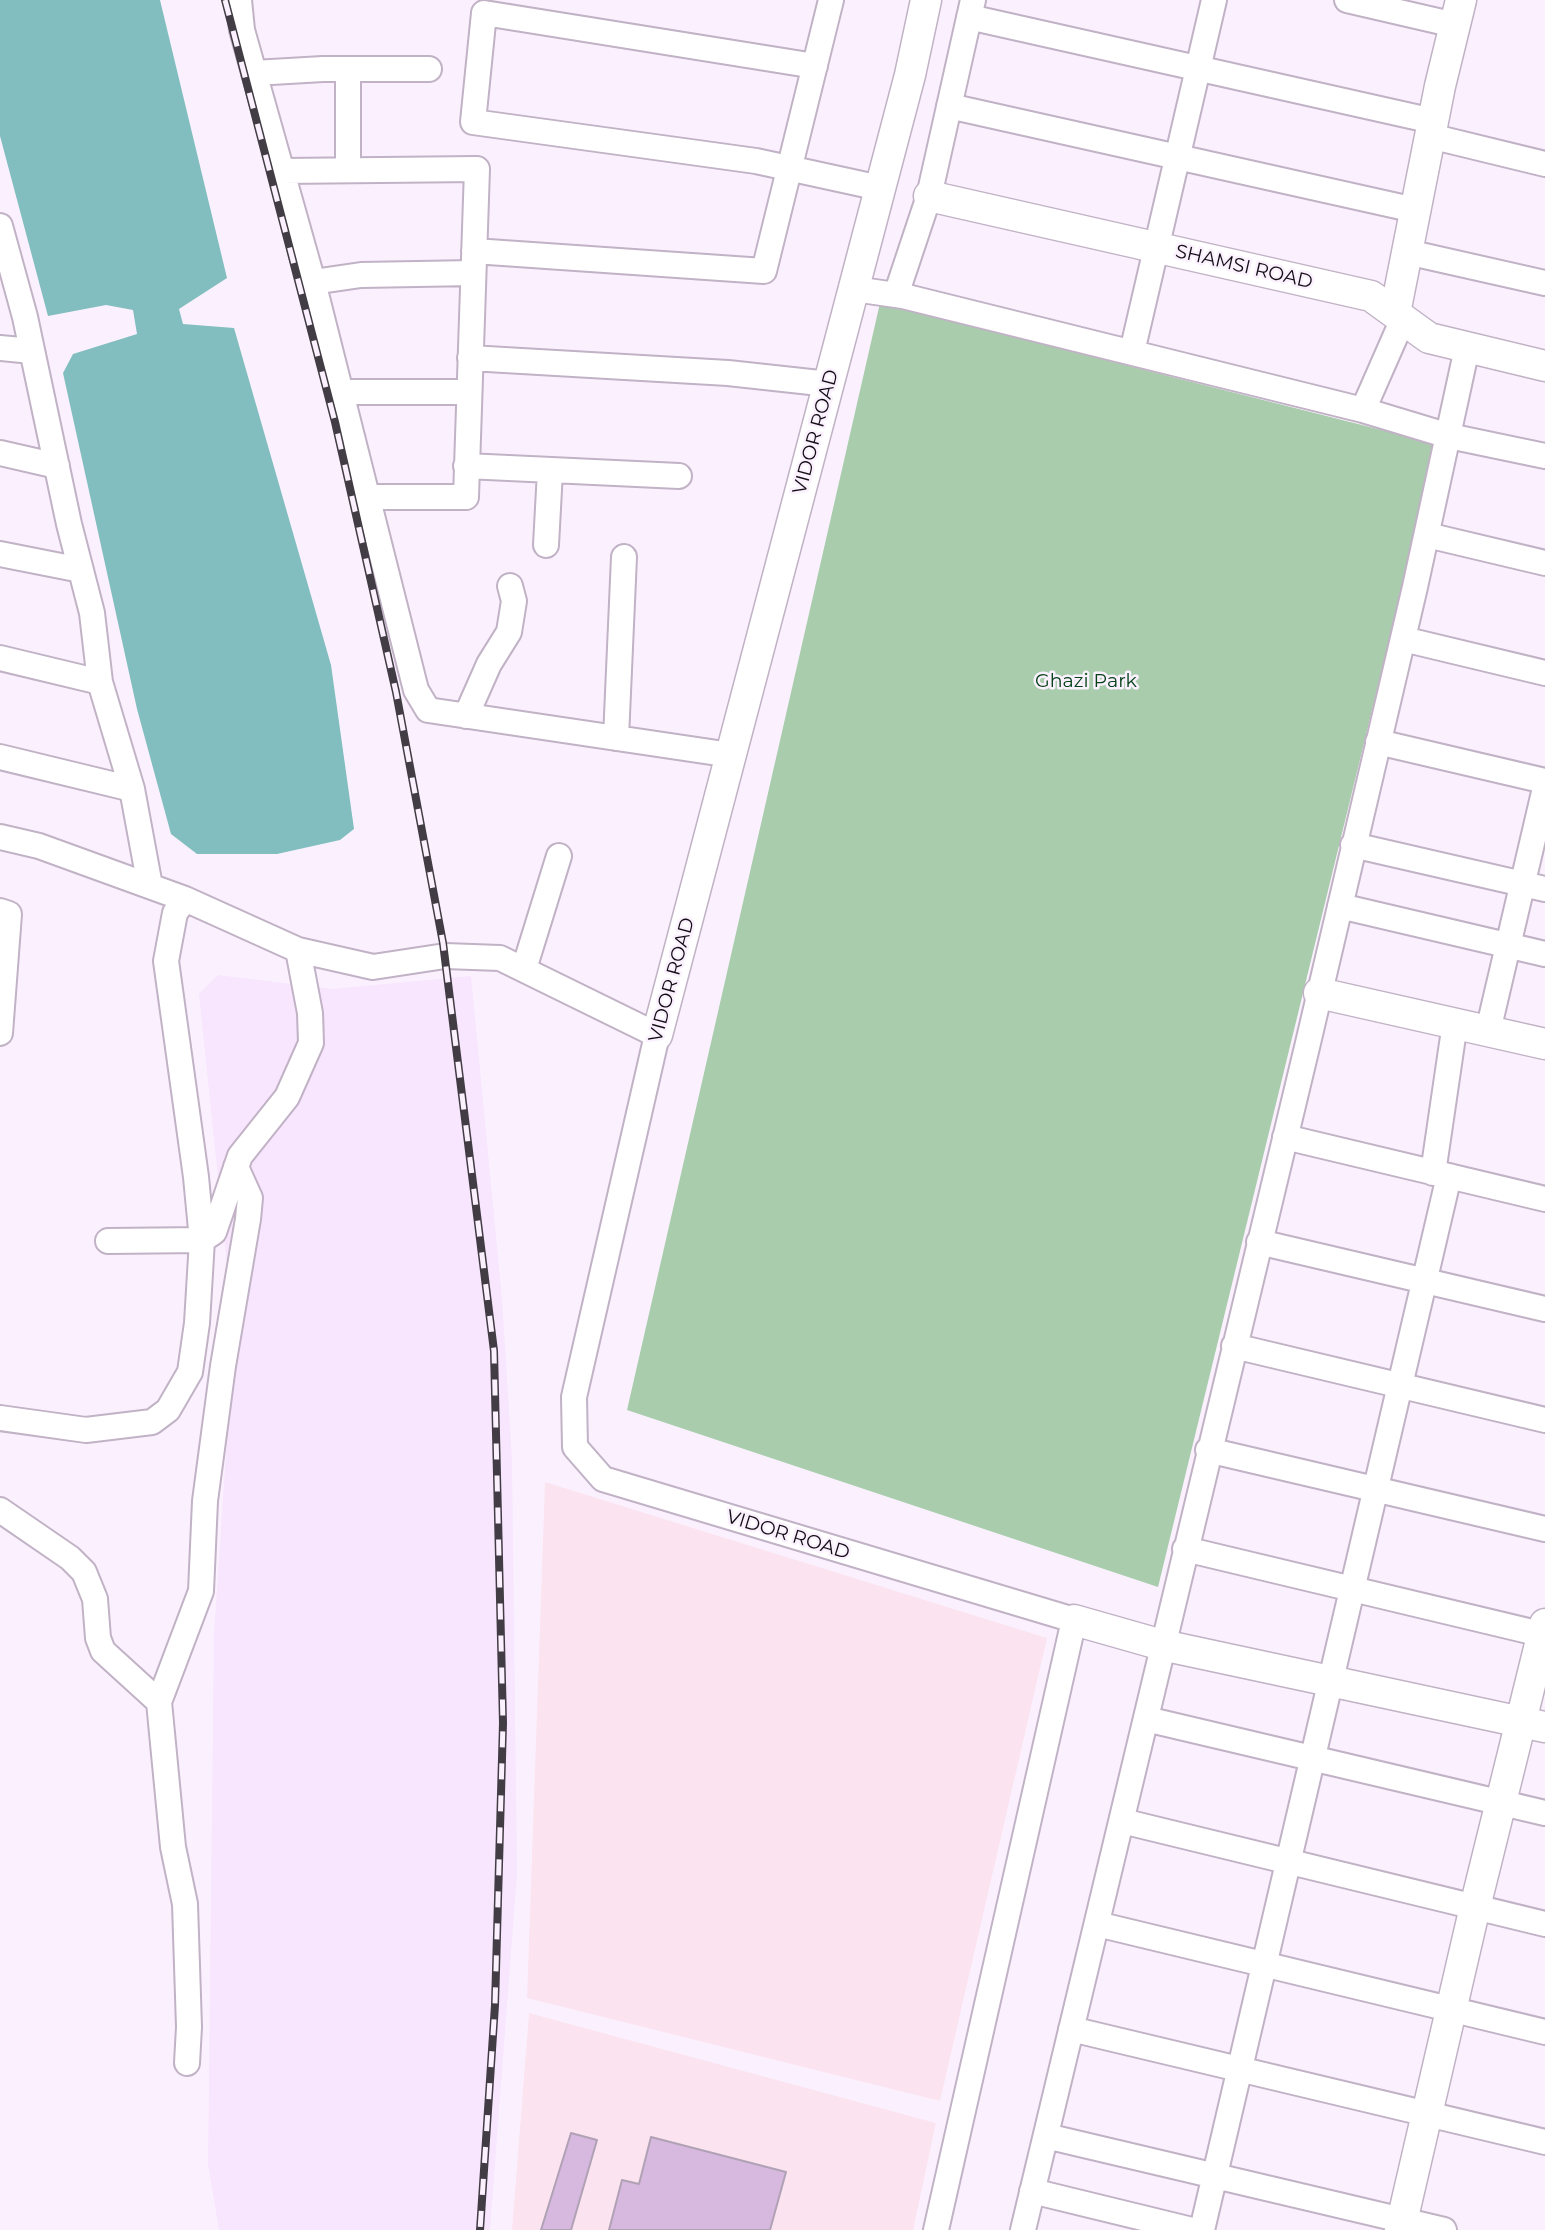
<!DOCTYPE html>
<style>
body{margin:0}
canvas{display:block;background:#fbf1fe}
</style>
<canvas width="1545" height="2230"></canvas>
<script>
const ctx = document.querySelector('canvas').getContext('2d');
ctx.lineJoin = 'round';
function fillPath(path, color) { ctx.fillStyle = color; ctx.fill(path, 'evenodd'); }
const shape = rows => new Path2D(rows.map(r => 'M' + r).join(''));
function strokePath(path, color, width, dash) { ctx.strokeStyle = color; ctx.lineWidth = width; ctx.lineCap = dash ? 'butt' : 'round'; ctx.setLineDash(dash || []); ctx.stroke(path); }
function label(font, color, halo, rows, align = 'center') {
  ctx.font = font + ' Montserrat,sans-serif'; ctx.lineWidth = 5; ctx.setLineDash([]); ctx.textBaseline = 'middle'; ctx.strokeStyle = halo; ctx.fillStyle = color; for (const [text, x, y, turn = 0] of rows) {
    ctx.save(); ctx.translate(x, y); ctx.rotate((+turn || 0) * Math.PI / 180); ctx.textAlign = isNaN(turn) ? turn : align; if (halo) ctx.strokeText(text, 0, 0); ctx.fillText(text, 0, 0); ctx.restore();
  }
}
fillPath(shape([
 [218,975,332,989,471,976,502,1299,512,1459,517,1873,490,2230,219,2230,208,2164,214,1634,234,1333,199,994]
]), '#f7e6fd');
fillPath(shape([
 [545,1482,1047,1638,940,2101,527,1998],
 [529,2013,936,2123,913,2230,512,2230]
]), '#fbe4f0');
fillPath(shape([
 [880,303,1437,444,1158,1587,627,1410]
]), '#a8ccac');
fillPath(shape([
 [0,0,160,0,227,278,179,309,183,324,234,328,331,665,354,829,340,840,277,854,197,854,171,834,137,709,63,373,73,354,137,334,133,310,106,305,48,316,0,136]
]), '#82bebf');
const building = shape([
 [571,2133,597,2140,571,2230,541,2230,571,2133],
 [651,2137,786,2172,770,2230,609,2230,622,2180,639,2184,651,2137]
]);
fillPath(building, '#d7b9e0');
strokePath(building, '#b0a1b5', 2);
const minor = shape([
 [239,0,242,30,313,282,416,690,428,710,731,755],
 [1347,0,1455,25],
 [969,17,1433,121],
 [815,66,484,13,473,122,756,161,880,188],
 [348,69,348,170],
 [254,73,323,69,429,69],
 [949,106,1415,210],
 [1430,136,1545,164],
 [282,171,477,169,466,497,368,497],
 [0,226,25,317,69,524,92,613,100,682,132,789,150,886],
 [474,251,764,271,831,0],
 [1407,252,1545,283],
 [313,282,361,275,473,273],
 [854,289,903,296,1363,410,1449,436,1545,456],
 [896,295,929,196,973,0],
 [0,348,32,351],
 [1132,352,1214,0],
 [470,358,728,373,829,384],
 [341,392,469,392],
 [1363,410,1403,319],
 [0,453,57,466],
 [466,466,679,476],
 [1427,535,1545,563],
 [546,545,550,471],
 [0,554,81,570],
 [1403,639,1545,673],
 [0,658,100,682],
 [466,716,489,664,509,632,514,601,510,586],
 [616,738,624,557],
 [1378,742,1545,781],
 [0,757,132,789],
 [0,837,39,846,185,899,298,950,373,967,445,956,500,958,657,1035,574,1397,575,1447,603,1479,1074,1620,936,2230],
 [1353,845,1545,889],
 [1340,906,1545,954],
 [0,911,9,914,0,1033],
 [524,969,559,856],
 [1488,1031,1545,788],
 [1285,1137,1545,1199],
 [1433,1173,1455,1023],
 [108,1241,202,1240,214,1232,240,1156,287,1097,311,1043,310,1013,298,950],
 [1259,1242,1545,1309],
 [1234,1346,1545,1420],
 [0,1418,86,1430,152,1422,168,1410,190,1372,197,1323,202,1240,196,1177,166,961,175,913,185,899],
 [1208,1450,1545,1529],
 [0,1510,70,1558,84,1572,95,1599,98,1638,103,1651,159,1702],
 [1185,1549,1545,1635],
 [1146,1719,1545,1813],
 [1122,1821,1545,1924],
 [1097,1924,1545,2032],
 [1071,2029,1545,2142],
 [187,2063,189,2027,185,1904,173,1847,159,1702,201,1591,205,1501,223,1366,248,1219,250,1198,236,1167],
 [1046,2136,1444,2230],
 [1032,2191,1192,2230],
 [1023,2230,1308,1043,1415,587,1467,348],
 [1202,2230,1449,1176]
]);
const tertiary = shape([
 [929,196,1371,296,1429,338,1545,366],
 [1395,313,1440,86,1461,0],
 [1319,993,1545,1044],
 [657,1035,910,75,926,0],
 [1074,1620,1162,1645,1545,1727],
 [1400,2230,1475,1907,1545,1624]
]);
strokePath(minor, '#c1b2c6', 28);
strokePath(tertiary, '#c1b2c6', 33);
strokePath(minor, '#fff', 24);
strokePath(tertiary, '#fff', 30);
const rail = shape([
 [225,0,335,422,396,692,443,943,494,1351,503,1723,495,2005,480,2230]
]);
strokePath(rail, '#423c44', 8);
strokePath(rail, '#fbf1fe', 5, [16]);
label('19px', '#120d14', '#fbf1fe', [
 ["SHAMSI ROAD",1244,267,13],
 ["VIDOR ROAD",816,432,-75],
 ["VIDOR ROAD",672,980,-75],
 ["VIDOR ROAD",788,1535,17]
]);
label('19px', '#044117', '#fbf1fe', [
 ["Ghazi Park",1086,681]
]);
</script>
